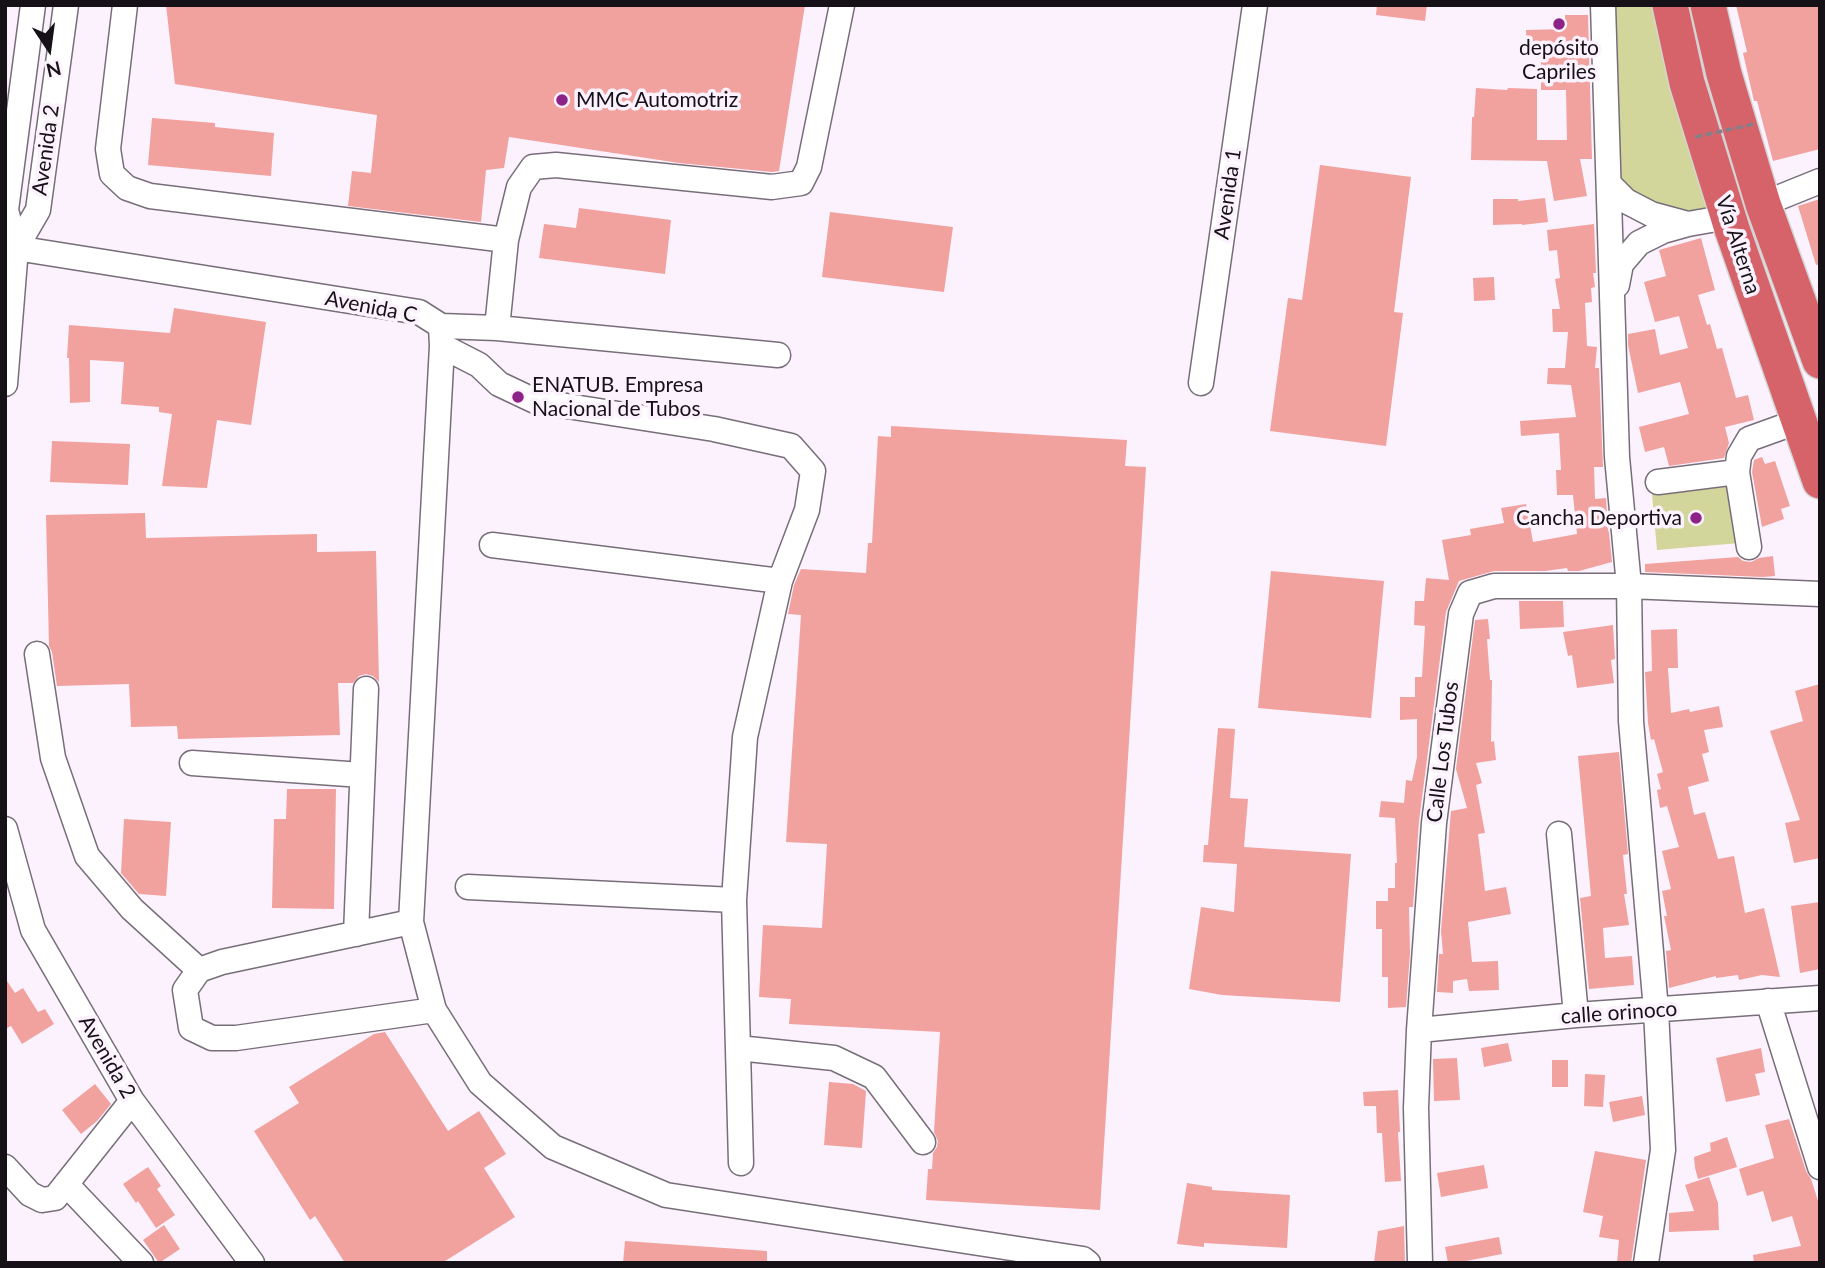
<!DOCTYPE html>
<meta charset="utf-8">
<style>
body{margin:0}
#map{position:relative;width:1825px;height:1268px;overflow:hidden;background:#fcf2fe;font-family:Lato,sans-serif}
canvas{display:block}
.frame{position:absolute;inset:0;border:7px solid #151116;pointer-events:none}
.north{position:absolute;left:14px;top:14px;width:70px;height:70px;-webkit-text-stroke:5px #fcf2fe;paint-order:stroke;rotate:167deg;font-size:19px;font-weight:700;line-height:28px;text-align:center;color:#151116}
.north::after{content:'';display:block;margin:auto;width:24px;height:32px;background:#151116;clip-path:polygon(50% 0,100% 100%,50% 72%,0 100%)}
</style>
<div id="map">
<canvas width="1825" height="1268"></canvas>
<div class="frame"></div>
<div class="north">N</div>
</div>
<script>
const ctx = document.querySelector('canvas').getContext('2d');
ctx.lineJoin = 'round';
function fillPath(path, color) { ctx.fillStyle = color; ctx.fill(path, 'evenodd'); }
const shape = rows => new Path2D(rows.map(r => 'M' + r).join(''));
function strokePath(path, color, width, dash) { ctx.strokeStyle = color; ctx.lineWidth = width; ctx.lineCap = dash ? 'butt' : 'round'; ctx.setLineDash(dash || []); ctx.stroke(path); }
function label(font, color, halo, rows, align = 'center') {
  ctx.font = font + ' Lato,sans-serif'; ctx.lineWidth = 7; ctx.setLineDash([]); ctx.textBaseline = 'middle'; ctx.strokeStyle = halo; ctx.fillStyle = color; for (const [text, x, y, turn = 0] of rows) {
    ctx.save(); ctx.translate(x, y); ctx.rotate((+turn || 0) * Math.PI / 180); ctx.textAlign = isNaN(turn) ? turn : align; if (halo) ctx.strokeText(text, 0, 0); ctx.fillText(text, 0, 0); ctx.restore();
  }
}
fillPath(shape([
 [1613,5,1655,5,1710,212,1686,212,1656,205,1617,181],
 [1735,486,1740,543,1657,550,1652,494]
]), '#d2d69b');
fillPath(shape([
 [166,5,805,5,779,171,772,172,679,163,509,137,504,168,486,170,481,222,348,206,352,171,371,173,377,115,175,84],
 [1377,5,1427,5,1425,21,1376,15],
 [1736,5,1820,5,1820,149,1773,161,1757,101,1754,101,1743,53,1747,52],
 [1565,15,1588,15,1592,159,1580,159,1587,196,1554,201,1547,161,1471,160,1472,117,1474,117,1476,88,1507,90,1508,88,1537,89,1537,140,1567,140,1566,90,1541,90,1541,56,1527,57,1526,30,1565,29],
 [152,118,215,123,215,127,274,133,271,176,148,165],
 [1320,165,1411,177,1394,312,1403,313,1386,446,1270,431,1288,298,1302,300],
 [1545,198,1548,222,1522,225,1522,224,1493,225,1493,199,1518,199,1518,201],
 [1820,199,1820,264,1816,265,1798,206],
 [579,208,671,220,665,274,539,258,544,224,576,228],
 [830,212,953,227,944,292,822,277],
 [1594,224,1596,273,1593,273,1595,287,1591,288,1592,302,1585,303,1587,346,1597,347,1595,368,1599,368,1603,467,1594,467,1595,499,1606,498,1607,513,1604,514,1609,533,1612,562,1579,571,1568,571,1567,568,1545,571,1494,571,1459,581,1446,612,1419,821,1413,907,1409,907,1410,953,1406,1007,1388,1008,1388,977,1382,977,1382,929,1376,929,1376,901,1388,901,1388,888,1395,888,1395,863,1397,863,1395,818,1379,817,1381,801,1404,803,1406,780,1412,781,1417,757,1417,719,1400,720,1400,697,1415,697,1415,677,1422,677,1425,626,1414,625,1415,601,1424,601,1426,578,1449,580,1442,540,1471,535,1470,529,1504,523,1501,508,1526,504,1533,542,1577,534,1573,495,1557,495,1556,470,1561,470,1559,433,1521,436,1520,421,1576,417,1571,385,1547,384,1548,368,1565,368,1568,332,1553,332,1552,309,1560,309,1555,279,1560,278,1557,250,1549,251,1547,230],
 [1701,238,1715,290,1698,295,1707,325,1710,324,1717,349,1722,348,1736,398,1748,395,1754,420,1725,427,1729,443,1724,458,1669,466,1664,447,1645,452,1639,427,1689,414,1680,382,1638,393,1628,345,1628,334,1655,329,1660,355,1688,348,1679,316,1655,322,1644,282,1666,276,1659,250],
 [1494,277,1495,300,1474,301,1473,278],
 [174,308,266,322,251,425,217,420,207,488,162,486,172,414,159,412,159,407,121,404,124,362,90,360,90,402,70,403,69,358,67,358,69,325,170,333],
 [891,426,1127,440,1125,466,1146,467,1100,1210,926,1200,928,1169,932,1169,933,1153,937,1147,938,1141,934,1132,940,1032,789,1024,791,999,759,997,763,925,822,928,827,844,786,842,801,615,788,614,794,585,801,569,866,573,868,543,872,543,878,436,891,437],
 [52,441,130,444,128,485,50,482],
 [1762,457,1765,464,1775,461,1790,506,1781,509,1784,519,1762,527,1752,472,1754,460],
 [145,513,146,538,317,534,317,552,376,551,379,682,373,676,366,674,359,676,353,683,338,683,340,735,178,739,177,726,131,727,129,684,57,686,52,652,49,646,46,515],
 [1773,556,1775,576,1763,577,1645,572,1645,564,1738,557,1743,561,1751,562,1759,558],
 [1271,571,1384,581,1371,718,1258,708],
 [1519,601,1563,601,1564,627,1520,629],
 [1488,619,1490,639,1487,639,1490,680,1492,680,1491,742,1494,741,1496,760,1476,763,1482,783,1476,785,1485,833,1478,834,1485,891,1506,887,1511,914,1468,922,1472,962,1498,961,1499,990,1469,991,1467,979,1453,981,1453,993,1437,992,1439,954,1443,954,1441,931,1451,811,1467,808,1456,769,1475,620],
 [1613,625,1615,659,1611,660,1614,683,1577,688,1572,655,1568,656,1563,632],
 [1677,629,1678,668,1668,668,1671,713,1689,709,1690,712,1719,706,1723,727,1704,730,1709,752,1702,754,1709,781,1688,787,1694,815,1705,812,1718,859,1734,856,1745,913,1764,908,1780,977,1762,975,1739,980,1738,975,1716,978,1716,976,1669,988,1666,951,1671,950,1664,916,1667,916,1662,891,1671,889,1662,851,1679,847,1667,806,1660,808,1657,790,1661,789,1657,774,1663,772,1654,739,1651,740,1648,723,1645,672,1652,671,1651,630],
 [1820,684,1820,858,1794,863,1785,823,1800,820,1770,731,1803,721,1795,691],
 [1218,728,1235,729,1230,798,1248,799,1244,847,1351,854,1340,1002,1222,995,1189,989,1201,907,1234,912,1237,864,1203,862,1204,845,1208,845],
 [1619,752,1628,854,1623,855,1627,894,1624,894,1629,925,1603,928,1605,958,1632,956,1634,985,1589,989,1580,898,1591,896,1578,756],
 [287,789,336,789,334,909,272,908,274,819,286,819],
 [124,819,171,822,166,896,139,894,121,873],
 [1820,902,1820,969,1800,973,1791,906],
 [5,978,15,993,23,988,38,1012,45,1009,54,1024,22,1044,11,1026,5,1029],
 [385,1032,448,1131,479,1111,506,1154,484,1168,515,1217,442,1263,345,1263,315,1216,310,1220,254,1131,299,1103,289,1087,374,1034],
 [1508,1043,1512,1061,1484,1067,1481,1048],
 [1761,1048,1765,1072,1755,1074,1760,1095,1726,1102,1716,1058],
 [1457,1058,1460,1100,1434,1101,1433,1059],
 [1552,1060,1568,1060,1568,1087,1552,1087],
 [1585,1074,1605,1075,1603,1107,1584,1106],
 [829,1082,853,1084,866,1091,862,1148,824,1145],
 [95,1084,111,1104,97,1121,81,1134,62,1110],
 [1398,1090,1400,1132,1398,1132,1401,1181,1385,1182,1382,1133,1377,1133,1376,1106,1364,1106,1363,1092],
 [1642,1096,1645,1115,1613,1122,1609,1102],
 [1789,1119,1806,1171,1811,1179,1820,1207,1820,1263,1754,1263,1753,1255,1801,1246,1792,1216,1772,1222,1763,1191,1747,1196,1739,1169,1774,1158,1765,1125],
 [1727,1137,1737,1167,1698,1179,1695,1168,1694,1157,1711,1151,1710,1143],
 [1595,1151,1646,1160,1631,1263,1617,1263,1619,1240,1599,1237,1603,1216,1583,1212],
 [1484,1165,1488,1188,1441,1197,1437,1173],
 [148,1167,161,1186,157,1189,175,1215,156,1228,138,1201,136,1203,123,1184],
 [1709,1177,1718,1203,1719,1230,1669,1232,1669,1213,1694,1211,1685,1185],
 [1187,1183,1212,1187,1212,1190,1290,1195,1287,1248,1204,1243,1204,1247,1177,1244],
 [164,1225,180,1249,159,1263,143,1240],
 [1404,1226,1405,1263,1374,1263,1378,1231],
 [1499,1237,1502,1254,1456,1263,1448,1263,1445,1247],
 [625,1241,767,1251,767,1263,623,1263]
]), '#f1a19e');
const minor = shape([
 [125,5,108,149,112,174,127,188,150,196,506,240],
 [1603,5,1617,457,1629,586,1631,721,1656,1010,1663,1150,1646,1263],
 [1609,184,1626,201,1651,214,1688,224],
 [1763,204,1820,181],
 [5,245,16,248,419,312,441,326,497,328,778,355],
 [16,248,38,210,66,5],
 [1617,285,1621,264,1639,243,1663,231,1688,224,1728,217],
 [441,326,442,346,411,922,434,1010,480,1083,553,1147,666,1195,1083,1259,1088,1263],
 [497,328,506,240,519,187,533,167,556,165,772,187,801,183,809,167,842,5],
 [442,346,479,365,499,384,535,401,714,429,791,446,813,471,807,510,780,581,745,737,734,900,741,1163],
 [1201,383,1255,5],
 [5,384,16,248,6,210,33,5],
 [1658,482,1737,472],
 [492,545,780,581],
 [1749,547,1737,472,1739,456,1749,439,1799,421],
 [37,654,53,758,87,856,132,909,199,970],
 [192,763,362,775],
 [5,829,33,930,132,1101,252,1263],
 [1559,834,1576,1015],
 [468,887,734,900],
 [411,922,222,962,199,970,185,990,191,1028,212,1038,236,1038,434,1010],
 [356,934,366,689],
 [1768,1001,1820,1167],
 [1419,1030,1576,1015,1820,998],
 [738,1048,834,1058,874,1077,923,1142],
 [5,1167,30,1194,42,1200,55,1198,132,1101],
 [66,1184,141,1263],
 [1420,1263,1416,1108,1419,1030,1434,823,1461,614,1470,593,1494,586,1629,586,1820,594]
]);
const highway = shape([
 [1670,5,1687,83,1732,229,1820,481],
 [1708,5,1724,74,1763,204,1820,361]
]);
strokePath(minor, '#776e79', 27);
strokePath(highway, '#d5d4d5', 38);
strokePath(minor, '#fff', 24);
strokePath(highway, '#d6636a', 35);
strokePath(shape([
 [1695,137,1754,124]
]), '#867f88', 3.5, [7, 3.5]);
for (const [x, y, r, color] of [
 [1559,24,7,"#8d2387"],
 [562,100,7,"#8d2387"],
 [518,397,7,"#8d2387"],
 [1696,518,7,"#8d2387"]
]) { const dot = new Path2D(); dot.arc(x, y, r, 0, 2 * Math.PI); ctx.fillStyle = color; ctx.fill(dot); strokePath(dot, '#fcf2fe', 2.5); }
label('21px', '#151116', '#fcf2fe', [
 ["depósito",1559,48,"center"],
 ["Capriles",1559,72,"center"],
 ["MMC Automotriz",576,100],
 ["ENATUB. Empresa",532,385],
 ["Nacional de Tubos",532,409],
 ["Cancha Deportiva",1682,518,"right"]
], 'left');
label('21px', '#151116', '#fcf2fe', [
 ["Avenida 2",46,150,-82],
 ["Avenida 1",1228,194,-82],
 ["Vía Alterna",1738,245,72],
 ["Avenida C",371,307,11],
 ["Calle Los Tubos",1443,752,-83],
 ["calle orinoco",1619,1013,-4],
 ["Avenida 2",107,1057,60]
]);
</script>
